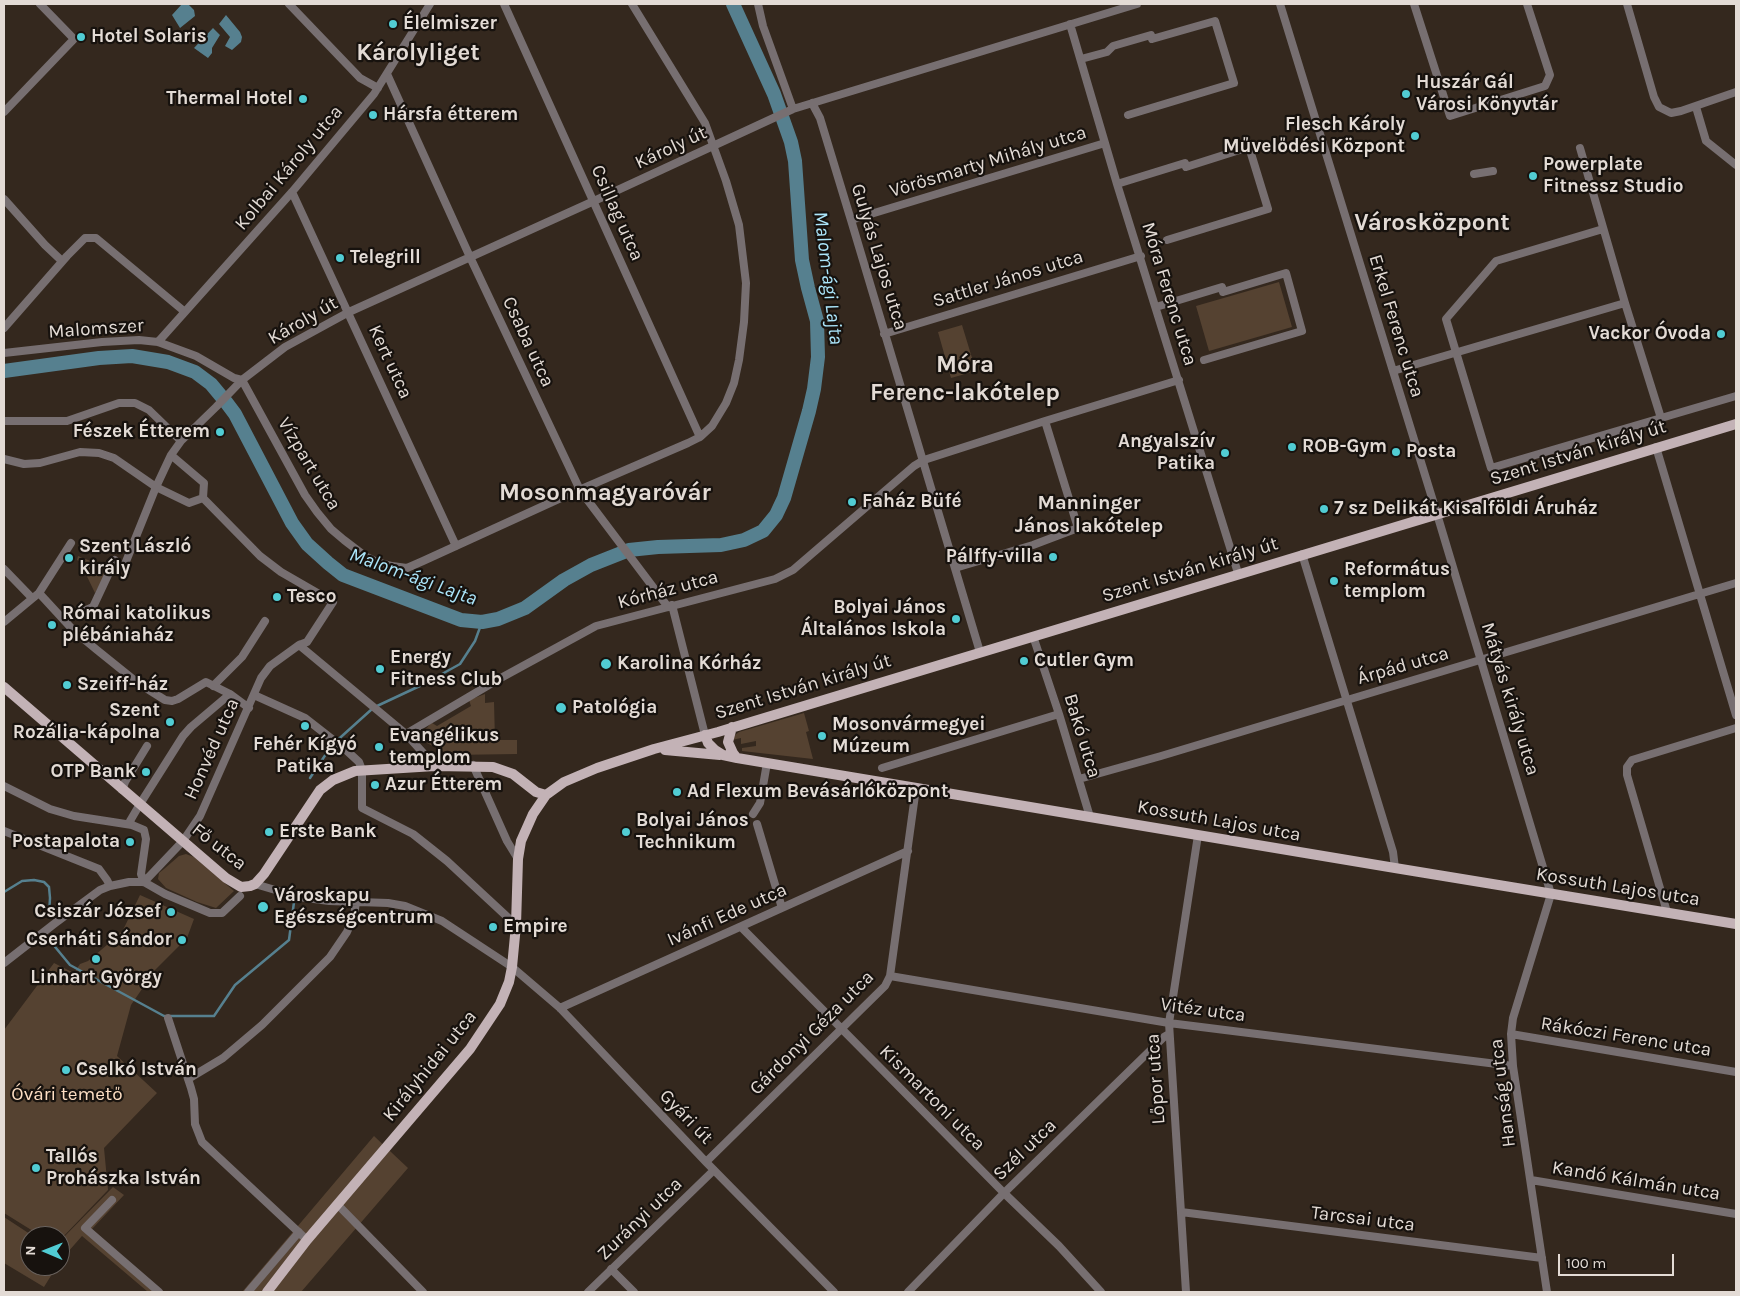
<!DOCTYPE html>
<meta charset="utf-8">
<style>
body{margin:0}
#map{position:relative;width:1740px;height:1296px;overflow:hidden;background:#34281e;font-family:Karla,sans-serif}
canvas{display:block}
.frame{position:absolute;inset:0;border:5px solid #e3dbd5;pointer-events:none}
.north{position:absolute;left:20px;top:1226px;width:50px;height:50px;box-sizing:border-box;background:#17120e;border:1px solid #69625e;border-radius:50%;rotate:271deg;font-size:14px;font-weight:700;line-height:20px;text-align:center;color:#e3dbd5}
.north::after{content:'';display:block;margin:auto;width:18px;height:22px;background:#51ccd3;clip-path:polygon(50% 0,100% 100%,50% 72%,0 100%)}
.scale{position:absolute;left:1558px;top:1254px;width:116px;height:22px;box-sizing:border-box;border:2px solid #e3dbd5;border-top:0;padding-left:6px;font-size:15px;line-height:18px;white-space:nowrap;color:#e3dbd5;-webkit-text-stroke:4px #17120e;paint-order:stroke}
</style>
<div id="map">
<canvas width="1740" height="1296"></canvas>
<div class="frame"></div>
<div class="north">N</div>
<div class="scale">100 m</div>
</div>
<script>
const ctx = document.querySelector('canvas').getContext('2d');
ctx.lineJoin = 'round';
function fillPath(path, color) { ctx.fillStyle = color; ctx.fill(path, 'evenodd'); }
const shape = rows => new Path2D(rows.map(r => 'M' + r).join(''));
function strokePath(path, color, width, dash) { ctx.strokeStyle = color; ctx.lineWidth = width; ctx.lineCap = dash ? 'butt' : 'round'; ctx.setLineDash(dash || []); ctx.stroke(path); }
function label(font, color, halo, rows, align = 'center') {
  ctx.font = font + ' Karla,sans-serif'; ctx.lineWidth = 4.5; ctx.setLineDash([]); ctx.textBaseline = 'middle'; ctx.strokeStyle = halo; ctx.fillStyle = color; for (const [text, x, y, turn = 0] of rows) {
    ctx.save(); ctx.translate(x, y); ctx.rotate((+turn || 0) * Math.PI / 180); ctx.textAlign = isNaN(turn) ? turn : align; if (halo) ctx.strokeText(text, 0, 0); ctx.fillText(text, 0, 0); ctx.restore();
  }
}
fillPath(shape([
 [1279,282,1292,327,1209,351,1196,306],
 [962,325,976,371,951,378,938,332],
 [78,556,108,568,95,593,80,562,77,560],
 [485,694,485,703,494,702,495,740,517,740,517,754,450,755,425,742,422,738,422,734,430,724,432,723,437,726,471,706,469,700],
 [804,713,809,731,806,732,813,759,742,751,742,748,756,746,756,741,741,744,741,738,732,740,735,735,739,732],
 [186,854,194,857,234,891,216,908,197,902,166,888,158,879,159,873,164,869,179,856],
 [140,895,194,919,187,938,155,970,131,1005,117,1056,157,1093,104,1148,108,1190,60,1240,60,1236,41,1236,4,1213,4,1030,54,963,74,973,80,964,88,961,114,939,123,930],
 [374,1136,408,1168,301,1292,242,1292],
 [113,1187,124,1195,92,1229,163,1292,148,1292,82,1236,60,1261,60,1241],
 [4,1217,33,1236,30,1236,30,1266,57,1266,44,1287,4,1263]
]), '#554231');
fillPath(shape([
 [182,4,188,4,194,10,195,16,180,28,172,15],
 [226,15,240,32,242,37,241,42,232,50,225,46,230,37,219,24],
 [213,28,220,35,212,48,212,53,208,58,194,48]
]), '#56808f');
strokePath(shape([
 [377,706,424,684,460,664,475,641,482,622],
 [310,778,332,745,372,709],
 [4,892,22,881,34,880,44,882,49,887,50,898,49,915],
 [51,942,70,965,164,1016,214,1016,235,985,289,940,294,902]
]), '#56808f', 2.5);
strokePath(shape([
 [4,371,99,358,132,356,168,362,195,372,211,384,226,402,235,414,292,523,307,544,328,563,343,575,461,620,482,622,498,619,525,608,564,580,591,565,629,550,658,547,721,545,744,540,763,531,776,515,784,498,809,411,814,389,818,357,817,321,808,288,802,260,795,161,791,142,774,94,733,4]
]), '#56808f', 14);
strokePath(shape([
 [289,4,360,78,378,88],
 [504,4,700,437],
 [758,4,763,26,793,109],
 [1280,4,1437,514,1551,894,1513,1018,1511,1034,1513,1066,1547,1292],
 [1414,4,1450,116,1545,86,1550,75,1527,4],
 [1627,4,1654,97,1659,107,1671,113,1681,111,1736,92],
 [1070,24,1117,184,1238,573],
 [1081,59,1107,52,1113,46,1151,35,1152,39,1215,21,1234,83,1128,115],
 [387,74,470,257,580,490,668,607],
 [812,103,820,118,851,220,980,652],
 [1696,107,1706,141,1736,165],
 [4,112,74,39,40,4],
 [1580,148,1625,303,1661,418],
 [1474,174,1493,171],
 [1117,184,1185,163,1186,167,1249,147,1268,209,1167,240],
 [292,192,456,546],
 [4,199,45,245,62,261],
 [851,220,1105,143],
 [1603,229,1496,261,1446,319,1491,468,1736,396],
 [1156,307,1222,287,1223,292,1286,273,1302,331,1204,360],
 [4,328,67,256,85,238,96,238,185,312],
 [884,334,1141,256],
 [158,342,292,192,374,94,430,4],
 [4,353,102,342,139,340,158,342,196,356,234,378,242,380],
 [1393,371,1625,303],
 [242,380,305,495,317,512,331,529,344,540,365,556,377,562,392,566,407,568,423,561,563,497,688,443,700,437,712,426,726,403,734,383,739,360,744,322,746,283,739,225,726,181,705,123,632,4],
 [4,421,67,421,119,403,135,403,149,410,181,441],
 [1656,447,1736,715],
 [4,459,24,464,40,463,80,452,99,453,114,458,156,487,189,503,203,498],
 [1302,554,1393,852,1395,868],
 [125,564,156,487,171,455,181,441,216,407,242,380,285,347,349,312,594,201,793,109,1137,4],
 [955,568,1033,545,1078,528,1045,421],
 [4,569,32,598],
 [39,593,74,631,97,650,138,683,165,700,172,701,178,699,206,682,230,694,249,708],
 [672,605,705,735],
 [64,620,93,607,115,560],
 [4,622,39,593,71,543],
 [1033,636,1059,714,1090,817],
 [299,645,406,734,435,766],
 [213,686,242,657,265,621],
 [254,695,305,718,346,750,359,762,362,770,362,808,413,834,447,861,516,925],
 [406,734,499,679,596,626,775,579,793,570,914,466,924,460,1045,421,1179,380],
 [473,765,507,841,518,859],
 [882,768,1059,714],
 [1079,779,1161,756,1736,583],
 [4,786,50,809,74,816,132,825,144,830,146,839,141,874,144,882],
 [122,790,125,782,147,746],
 [753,814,760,803,767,763],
 [757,824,782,908],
 [132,825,130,821,140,804,183,736,191,727,230,694],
 [4,831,99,869,107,880,110,886],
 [144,882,183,841,200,816,261,678,270,666,299,645,307,642,333,602,281,572,260,556,203,498,204,483,171,455],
 [255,884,299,897,329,901,388,903,405,906,442,921,512,967,560,1008,706,1162,834,1292],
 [1667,912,1627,775,1627,767,1632,760,1736,728],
 [741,927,1004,1193,1059,1246,1101,1292],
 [4,963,54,924,100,890,110,886,129,882,144,882,165,894,210,913,222,913,240,896],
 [890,976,1169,1023,1513,1066],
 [560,1008,908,851],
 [168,1018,191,1088,194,1099,195,1124,202,1142,307,1240],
 [1511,1034,1736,1072],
 [188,1079,223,1058,262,1025,330,957,347,932,354,916,356,902],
 [706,1162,885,986,890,976,916,788],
 [1531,1180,1736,1214],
 [112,1200,85,1228,159,1292],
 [338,1205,423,1292],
 [1181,1212,1542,1258],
 [611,1269,634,1292],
 [248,1292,299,1232],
 [588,1292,714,1170],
 [908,1292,1004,1193,1164,1037,1169,1034],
 [1186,1292,1169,1023,1198,835]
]), '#776f71', 8);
strokePath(shape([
 [4,687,226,878,241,887,250,886,255,884,264,874,320,790,333,780,355,771,435,766,493,767,513,774,536,792,546,795],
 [732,727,728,742,733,753,737,758],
 [705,735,708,743,715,750,723,755,737,758,1395,868,1736,924],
 [665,750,720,755],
 [267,1292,307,1240,470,1049,500,1004,509,982,512,967,516,925,518,859,521,841,533,814,546,795,564,782,597,768,654,749,718,732,1736,424]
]), '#c3b2b6', 10);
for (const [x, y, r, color] of [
 [393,24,5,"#51ccd3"],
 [81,37,5,"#51ccd3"],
 [1406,94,5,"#51ccd3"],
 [303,99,5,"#51ccd3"],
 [373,115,5,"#51ccd3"],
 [1415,136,5,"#51ccd3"],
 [1533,176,5,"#51ccd3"],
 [340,258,5,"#51ccd3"],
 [1721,334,5,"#51ccd3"],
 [220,432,5,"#51ccd3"],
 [1292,447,5,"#51ccd3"],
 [1396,452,5,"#51ccd3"],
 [1225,453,5,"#51ccd3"],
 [852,502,5,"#51ccd3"],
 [1324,509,5,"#51ccd3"],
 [1053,557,5,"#51ccd3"],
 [69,558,5,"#51ccd3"],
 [1334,581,5,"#51ccd3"],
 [277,597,5,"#51ccd3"],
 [956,619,5,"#51ccd3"],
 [52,625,5,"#51ccd3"],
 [1024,661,5,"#51ccd3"],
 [606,664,6,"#51ccd3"],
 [380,669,5,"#51ccd3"],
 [67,685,5,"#51ccd3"],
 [561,708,6,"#51ccd3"],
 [170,722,5,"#51ccd3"],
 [305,726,5,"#51ccd3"],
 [822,736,5,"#51ccd3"],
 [379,747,5,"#51ccd3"],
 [146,772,5,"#51ccd3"],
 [375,785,5,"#51ccd3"],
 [677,792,5,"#51ccd3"],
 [269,832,5,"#51ccd3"],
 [626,832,5,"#51ccd3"],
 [130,842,5,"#51ccd3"],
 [263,907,6,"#51ccd3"],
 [171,912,5,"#51ccd3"],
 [493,927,5,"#51ccd3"],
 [182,940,5,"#51ccd3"],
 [96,959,5,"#51ccd3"],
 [66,1070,5,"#51ccd3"],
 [36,1168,5,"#51ccd3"]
]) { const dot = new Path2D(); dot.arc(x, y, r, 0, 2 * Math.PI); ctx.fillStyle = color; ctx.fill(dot); strokePath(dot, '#17120e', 2); }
label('bold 19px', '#e3dbd5', '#17120e', [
 ["Élelmiszer",403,24],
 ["Hotel Solaris",91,37],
 ["Huszár Gál",1416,83],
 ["Városi Könyvtár",1416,105],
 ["Thermal Hotel",293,99,"right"],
 ["Hársfa étterem",383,115],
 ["Flesch Károly",1405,125,"right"],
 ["Művelődési Központ",1405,147,"right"],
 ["Powerplate",1543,165],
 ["Fitnessz Studio",1543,187],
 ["Telegrill",350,258],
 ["Vackor Óvoda",1711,334,"right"],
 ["Fészek Étterem",210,432,"right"],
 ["Angyalszív",1215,442,"right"],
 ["Patika",1215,464,"right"],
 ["ROB-Gym",1302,447],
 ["Posta",1406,452],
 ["Faház Büfé",862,502],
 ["7 sz Delikát Kisalföldi Áruház",1334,509],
 ["Szent László",79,547],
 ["király",79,569],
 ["Pálffy-villa",1043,557,"right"],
 ["Református",1344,570],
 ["templom",1344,592],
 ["Tesco",287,597],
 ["Bolyai János",946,608,"right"],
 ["Általános Iskola",946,630,"right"],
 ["Római katolikus",62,614],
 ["plébániaház",62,636],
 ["Energy",390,658],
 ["Fitness Club",390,680],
 ["Cutler Gym",1034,661],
 ["Karolina Kórház",617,664],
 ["Szeiff-ház",77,685],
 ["Patológia",572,708],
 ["Szent",160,711,"right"],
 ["Rozália-kápolna",160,733,"right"],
 ["Mosonvármegyei",832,725],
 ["Múzeum",832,747],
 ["Evangélikus",389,736],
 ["templom",389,758],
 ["Fehér Kígyó",305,745,"center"],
 ["Patika",305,767,"center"],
 ["OTP Bank",136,772,"right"],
 ["Azur Étterem",385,785],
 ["Ad Flexum Bevásárlóközpont",687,792],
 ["Bolyai János",636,821],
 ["Technikum",636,843],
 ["Erste Bank",279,832],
 ["Postapalota",120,842,"right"],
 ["Városkapu",274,896],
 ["Egészségcentrum",274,918],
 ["Csiszár József",161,912,"right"],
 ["Empire",503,927],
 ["Cserháti Sándor",172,940,"right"],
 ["Linhart György",96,978,"center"],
 ["Cselkó István",76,1070],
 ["Tallós",46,1157],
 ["Prohászka István",46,1179]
], 'left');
label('19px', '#e3dbd5', '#17120e', [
 ["Károly út",671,148,-25],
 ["Vörösmarty Mihály utca",988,162,-17],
 ["Kolbai Károly utca",289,168,-50],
 ["Csillag utca",617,213,66],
 ["Gulyás Lajos utca",879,257,73],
 ["Sattler János utca",1008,279,-17],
 ["Móra Ferenc utca",1169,294,73],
 ["Károly út",303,321,-30],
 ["Erkel Ferenc utca",1396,326,73],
 ["Malomszer",96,329,-4],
 ["Csaba utca",528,342,65],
 ["Kert utca",390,362,65],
 ["Szent István király út",1578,453,-17],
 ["Vízpart utca",309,464,59],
 ["Szent István király út",1190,570,-17],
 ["Kórház utca",668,590,-15],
 ["Árpád utca",1403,666,-16],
 ["Szent István király út",803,687,-17],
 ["Mátyás király utca",1510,699,73],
 ["Bakó utca",1082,736,73],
 ["Honvéd utca",212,749,-66],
 ["Kossuth Lajos utca",1219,821,10],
 ["Fő utca",219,847,38],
 ["Kossuth Lajos utca",1618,887,9],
 ["Ivánfi Ede utca",727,915,-24],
 ["Vitéz utca",1203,1010,8],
 ["Gárdonyi Géza utca",812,1033,-45],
 ["Rákóczi Ferenc utca",1626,1037,9],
 ["Királyhidai utca",430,1066,-51],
 ["Lőpor utca",1156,1079,-94],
 ["Hanság utca",1503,1093,-97],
 ["Kismartoni utca",932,1098,45],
 ["Gyári út",686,1117,46],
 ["Szél utca",1025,1150,-44],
 ["Kandó Kálmán utca",1636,1181,9],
 ["Zurányi utca",640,1219,-44],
 ["Tarcsai utca",1363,1219,7]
]);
label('19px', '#fddec3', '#17120e', [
 ["Óvári temető",67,1095]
]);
label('italic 20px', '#ace6fb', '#17120e', [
 ["Malom-ági Lajta",828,278,83],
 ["Malom-ági Lajta",413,577,20]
]);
label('bold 20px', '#e3dbd5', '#17120e', [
 ["Manninger",1089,503],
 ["János lakótelep",1089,526]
]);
label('bold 24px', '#e3dbd5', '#17120e', [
 ["Károlyliget",418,53],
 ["Városközpont",1432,223],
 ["Móra",965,365],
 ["Ferenc-lakótelep",965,393],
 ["Mosonmagyaróvár",605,493]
]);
</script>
